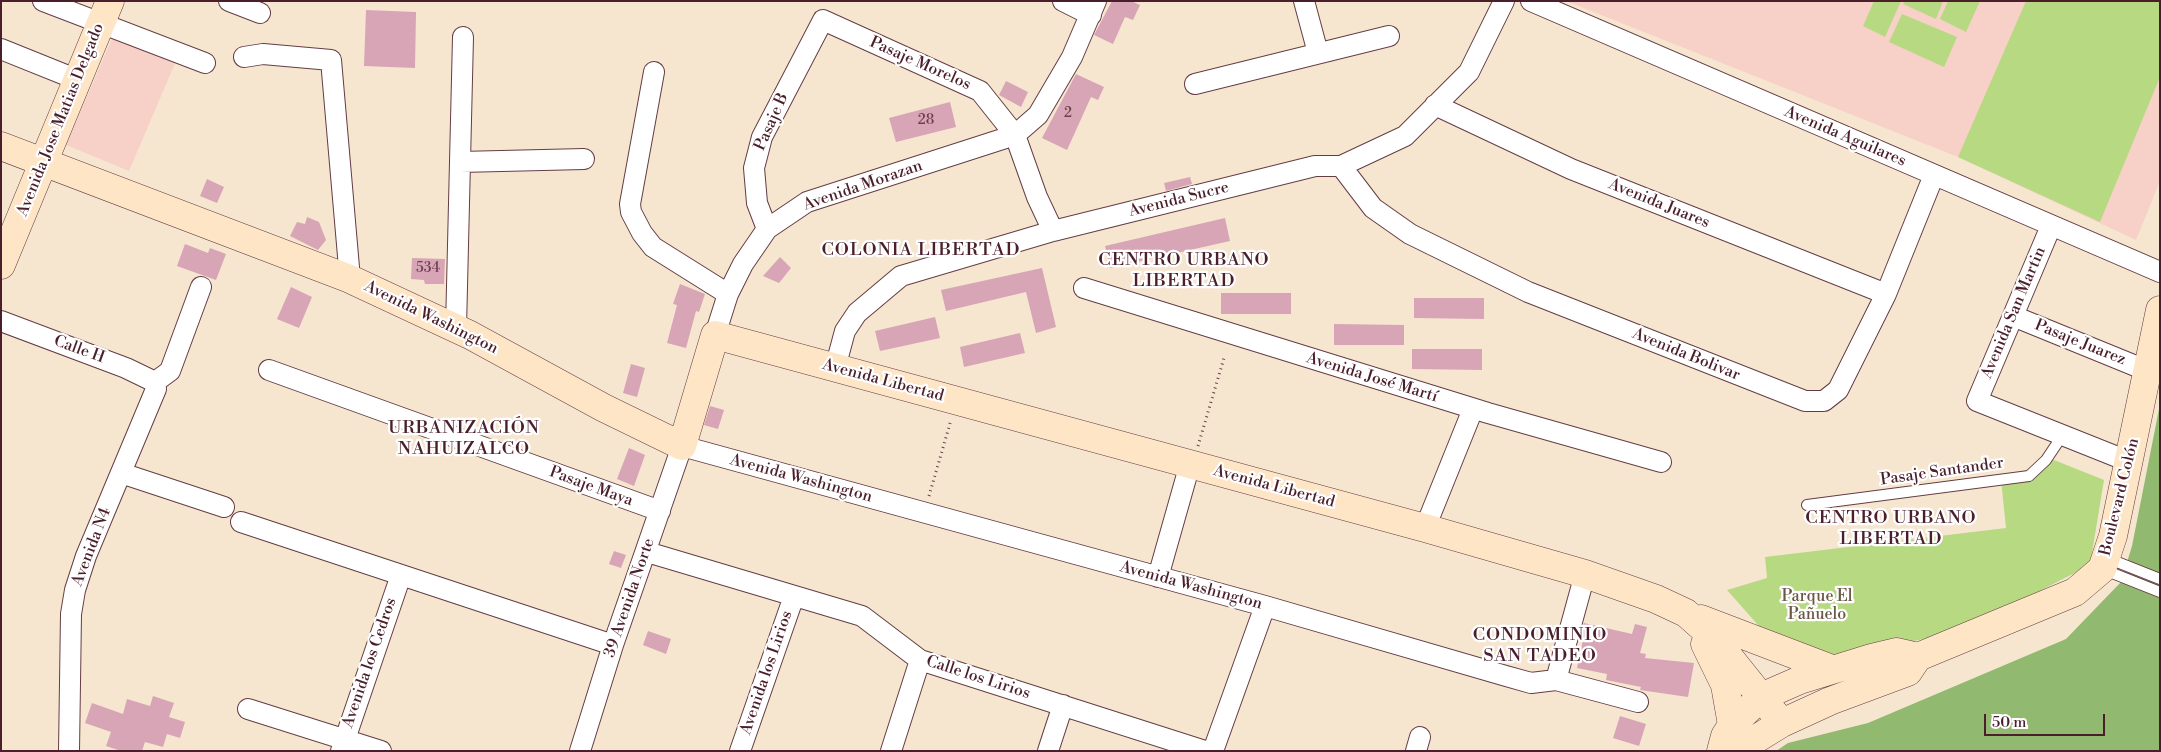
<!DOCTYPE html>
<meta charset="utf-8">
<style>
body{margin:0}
#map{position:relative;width:2161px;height:752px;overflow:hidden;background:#f6e6d0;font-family:"Libre Bodoni",serif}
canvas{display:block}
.frame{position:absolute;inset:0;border:2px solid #4a1f2b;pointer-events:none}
.scale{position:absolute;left:1984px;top:714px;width:121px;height:22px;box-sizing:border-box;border:2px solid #4a1f2b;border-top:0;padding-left:6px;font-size:15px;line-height:18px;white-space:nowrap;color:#4a1f2b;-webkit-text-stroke:4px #fff;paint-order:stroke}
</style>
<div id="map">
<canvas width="2161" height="752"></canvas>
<div class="frame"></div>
<div class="scale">50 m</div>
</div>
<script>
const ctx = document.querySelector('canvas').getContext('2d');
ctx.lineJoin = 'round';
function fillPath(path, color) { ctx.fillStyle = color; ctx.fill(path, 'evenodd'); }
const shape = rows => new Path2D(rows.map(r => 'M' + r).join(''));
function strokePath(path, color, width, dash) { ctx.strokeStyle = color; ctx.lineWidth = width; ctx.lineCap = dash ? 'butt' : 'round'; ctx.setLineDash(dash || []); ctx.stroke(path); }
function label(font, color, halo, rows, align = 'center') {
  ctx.font = font + ' "Libre Bodoni",serif'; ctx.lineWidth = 4.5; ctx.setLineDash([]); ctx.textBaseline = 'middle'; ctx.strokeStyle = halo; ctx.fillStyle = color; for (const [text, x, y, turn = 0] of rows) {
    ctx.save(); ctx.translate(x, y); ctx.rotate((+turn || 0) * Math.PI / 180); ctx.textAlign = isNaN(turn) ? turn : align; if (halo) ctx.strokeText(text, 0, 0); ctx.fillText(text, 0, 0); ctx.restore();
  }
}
fillPath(shape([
 [1566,1,2160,1,2160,181,2136,240,1958,157],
 [114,34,176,61,129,171,66,145]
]), '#f7d1c8');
fillPath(shape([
 [1874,1,1901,1,1885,37,1863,26],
 [1905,1,1943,1,1936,19,1903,4],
 [1948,1,1980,1,1966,32,1940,19],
 [2026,1,2160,1,2160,77,2100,222,1958,157],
 [1902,14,1957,37,1944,67,1889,42],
 [2054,460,2104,480,2090,565,1964,630,1795,667,1727,590,1767,578,1765,557,2006,528,2001,479]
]), '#b7d981');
fillPath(shape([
 [2160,404,2160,751,1776,751,1788,743,1868,723,2066,639,2121,582,2132,546]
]), '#91b96f');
fillPath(shape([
 [1112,1,1131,1,1140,5,1133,20,1125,17,1113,44,1094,35],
 [366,10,416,12,415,68,364,66],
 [1076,74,1104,87,1098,100,1091,97,1067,150,1042,138],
 [1006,81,1028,92,1021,107,999,95],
 [950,102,956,127,896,142,889,118],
 [1190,177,1192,184,1166,191,1164,183],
 [207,179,224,187,217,203,200,196],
 [307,217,319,222,326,240,318,250,290,236,297,222,305,224],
 [1225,218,1230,241,1110,268,1105,246],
 [185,244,208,253,210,248,226,254,216,280,177,266],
 [780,257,791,268,779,283,763,276],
 [412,258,445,259,444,284,425,284,424,280,411,279],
 [1042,268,1056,327,1036,333,1026,292,946,311,941,290],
 [680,284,705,294,699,312,696,311,686,348,667,343,677,305,673,304],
 [291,287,312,297,299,328,277,319],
 [1221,293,1291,293,1291,314,1221,314],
 [1414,298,1484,298,1484,319,1414,318],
 [935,317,940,338,880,351,875,331],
 [1334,324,1404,325,1404,345,1334,345],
 [1020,333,1025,353,964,367,960,347],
 [1412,349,1482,349,1482,370,1412,369],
 [631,364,645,368,637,397,623,393],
 [710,406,724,410,718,429,704,425],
 [629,448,645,455,634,486,617,479],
 [614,551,626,555,621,568,609,564],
 [1584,623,1632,634,1635,624,1647,627,1640,653,1646,654,1645,658,1694,663,1688,697,1640,690,1641,687,1606,680,1607,674,1577,668,1583,640,1579,640],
 [648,631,671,639,666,654,643,645],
 [153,696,174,703,169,717,185,722,180,738,167,734,163,747,145,742,142,751,121,751,106,746,111,732,85,723,92,703,123,714,127,699,150,706],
 [1620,716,1646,724,1639,746,1613,738]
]), '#d7a5b6');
const lane = shape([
 [1807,505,2029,476,2046,460,2062,436],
 [2107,558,2160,579],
 [2102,569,2160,592]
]);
const street = shape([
 [43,1,205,63],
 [229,1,260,13],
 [1063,1,1091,15],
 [1304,1,1318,53],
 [1531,1,2160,272],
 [1,49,78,80],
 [244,57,263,54,331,60,350,279],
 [654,72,630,204,631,212,642,233,653,247,728,294],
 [1195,84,1389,36],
 [1435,105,1571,169,1886,294],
 [460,162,584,159],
 [1341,166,1373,208,1410,234,1528,292,1805,401,1824,401,1838,390,1886,294,1934,175],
 [2051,226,1977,401,2130,462],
 [767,229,757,203,754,168,762,137,823,20,980,91,1015,135,1037,197,1053,231],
 [1084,288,1488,413,1661,462],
 [2013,316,2148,371],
 [1,321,126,368,155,382],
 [456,328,463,37],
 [715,335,728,294,743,264,767,229,807,202,1015,135,1038,115,1072,57,1096,1],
 [835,368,845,331,857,313,901,276,1053,231,1315,166,1341,166,1405,136,1469,72,1504,1],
 [269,370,660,511],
 [155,382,170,371,201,287],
 [121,473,224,507],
 [241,522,613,645],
 [1425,528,1473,409],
 [647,552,862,616,920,660,1205,751],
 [1158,577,1190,464],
 [1556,680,1585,574],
 [248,709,381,751],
 [69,751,71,614,75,590,86,556,156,389,155,382],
 [341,751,401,575],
 [580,751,613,645,682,446,1265,606,1506,676,1531,683,1556,680,1638,702],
 [740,751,794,596],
 [891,751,920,660],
 [1048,751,1063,705],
 [1213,751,1265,606],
 [1416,751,1420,737]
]);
const secondary = shape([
 [1,146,350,279,470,335,604,408,682,446,715,335,1425,528,1585,574,1656,599,1686,613,1713,637,1782,723],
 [1,265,110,1],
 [1701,619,1832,669],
 [1705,644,1725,685,1732,725],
 [1918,657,2075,592,2102,569,2113,536,2160,310],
 [1721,751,1725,736,1732,725,1761,697,1800,680,1871,658,1896,652,1918,657],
 [1731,751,1740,749,1782,723,1830,701,1908,672,1918,657]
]);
strokePath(lane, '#643d44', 12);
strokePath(street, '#643d44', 22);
strokePath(secondary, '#643d44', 29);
strokePath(shape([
 [1198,446,1224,358],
 [929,496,951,420]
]), '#643d44', 3, [1, 4]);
strokePath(lane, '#fff', 10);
strokePath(street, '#fff', 20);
strokePath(secondary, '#fde5c5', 28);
label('14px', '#6d404e', null, [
 ["2",1068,114],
 ["28",926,121],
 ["534",428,269]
]);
label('16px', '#4a1f2b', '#fff', [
 ["Pasaje Morelos",920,64,24],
 ["Avenida Jose Matias Delgado",61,120,-68],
 ["Pasaje B",772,122,-66],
 ["Avenida Aguilares",1845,137,23],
 ["Avenida Morazan",863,186,-19],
 ["Avenida Sucre",1179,200,-14],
 ["Avenida Juares",1659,204,22],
 ["Avenida San Martin",2014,313,-67],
 ["Avenida Washington",431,318,26],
 ["Pasaje Juarez",2080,343,22],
 ["Calle H",79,350,20],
 ["Avenida Bolivar",1686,355,22],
 ["Avenida José Martí",1372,378,17],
 ["Avenida Libertad",883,381,15],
 ["Pasaje Santander",1942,472,-8],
 ["Avenida Washington",801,479,15],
 ["Pasaje Maya",591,487,20],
 ["Avenida Libertad",1274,487,15],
 ["Boulevard Colón",2120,497,-76],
 ["Avenida N4",92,547,-69],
 ["Avenida Washington",1191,586,15],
 ["39 Avenida Norte",630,598,-71],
 ["Avenida los Cedros",370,663,-71],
 ["Avenida los Lirios",767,673,-71],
 ["Calle los Lirios",978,678,18]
]);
label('16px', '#6b5745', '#fff', [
 ["Parque El",1817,597],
 ["Pañuelo",1817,615]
]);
ctx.letterSpacing = '1px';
label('18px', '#4a1f2b', '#fff', [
 ["COLONIA LIBERTAD",921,251],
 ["CENTRO URBANO",1184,261],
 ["LIBERTAD",1184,282],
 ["URBANIZACIÓN",464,429],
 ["NAHUIZALCO",464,450],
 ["CENTRO URBANO",1891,519],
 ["LIBERTAD",1891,540],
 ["CONDOMINIO",1540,636],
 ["SAN TADEO",1540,657]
]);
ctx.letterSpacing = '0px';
</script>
